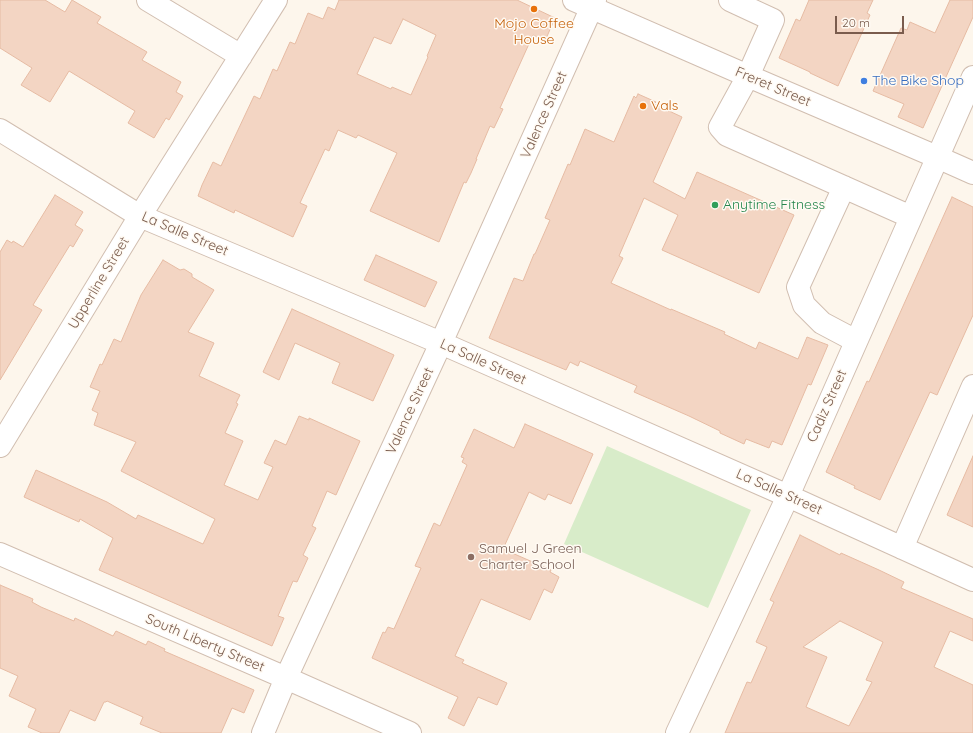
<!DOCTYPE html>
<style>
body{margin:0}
#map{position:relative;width:973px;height:733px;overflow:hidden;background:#fdf6ec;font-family:Quicksand,sans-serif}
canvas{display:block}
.scale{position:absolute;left:835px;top:16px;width:69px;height:18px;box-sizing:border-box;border:2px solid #7a5c4d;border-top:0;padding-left:5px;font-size:12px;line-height:14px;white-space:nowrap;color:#7a5c4d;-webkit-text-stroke:3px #fffaf3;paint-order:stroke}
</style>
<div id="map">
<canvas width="973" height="733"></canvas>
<div class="scale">20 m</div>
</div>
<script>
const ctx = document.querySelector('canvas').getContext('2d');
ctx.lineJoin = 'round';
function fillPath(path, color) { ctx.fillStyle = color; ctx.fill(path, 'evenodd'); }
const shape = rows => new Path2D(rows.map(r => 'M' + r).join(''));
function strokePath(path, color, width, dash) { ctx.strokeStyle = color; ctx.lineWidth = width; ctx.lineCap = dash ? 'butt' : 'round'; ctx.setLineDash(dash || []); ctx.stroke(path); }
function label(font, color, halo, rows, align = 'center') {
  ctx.font = font + ' Quicksand,sans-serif'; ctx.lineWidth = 3; ctx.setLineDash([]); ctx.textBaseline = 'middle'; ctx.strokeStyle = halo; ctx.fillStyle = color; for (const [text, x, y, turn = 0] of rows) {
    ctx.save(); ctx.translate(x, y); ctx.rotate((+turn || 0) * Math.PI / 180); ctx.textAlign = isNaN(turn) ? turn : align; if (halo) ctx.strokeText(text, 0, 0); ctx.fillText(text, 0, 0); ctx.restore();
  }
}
fillPath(shape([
 [607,446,751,510,708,608,564,544]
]), '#d8ecc9');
const building = shape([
 [0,0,45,0,65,12,72,0,101,17,97,23,147,52,142,60,181,82,176,92,183,96,169,120,166,118,154,138,128,123,135,111,69,71,50,102,21,85,32,68,0,48,0,0],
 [339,0,517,0,555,18,545,41,533,35,500,108,503,109,494,128,490,126,476,159,477,159,471,173,466,183,464,182,439,242,370,211,397,153,358,135,356,138,338,130,329,151,325,149,300,203,307,206,293,237,235,210,234,213,198,196,202,185,213,162,221,166,254,96,260,99,273,69,277,71,290,42,295,44,308,13,323,19,328,7,335,10,339,0],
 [403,19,436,35,427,56,428,57,411,95,392,87,391,89,357,74,374,37,391,44,403,19],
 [809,0,873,0,867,13,870,15,838,86,810,73,810,72,779,58,796,19,800,21,809,0],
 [950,0,973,0,973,17,923,128,898,117,904,104,873,91,901,28,907,30,910,22,935,33,950,0],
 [638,94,656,102,654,104,682,117,653,182,685,199,697,172,794,215,759,293,662,250,678,215,644,198,619,256,623,258,611,283,671,310,671,309,725,332,724,334,756,349,759,342,798,359,807,337,828,345,811,385,808,384,782,445,772,441,769,448,746,439,744,444,720,433,720,431,689,416,634,392,637,386,580,361,578,366,570,362,566,370,489,338,514,278,523,281,534,254,535,254,550,220,545,218,568,164,570,165,585,129,614,142,634,96,636,98,638,94],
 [55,195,83,212,75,225,83,230,73,247,70,245,33,305,42,310,0,380,0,252,7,240,12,243,13,241,23,247,55,195],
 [952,197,973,207,973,315,937,395,930,392,880,500,854,488,855,486,826,472,867,381,869,382,952,197],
 [376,255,437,282,425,307,364,280,376,255],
 [163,260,180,270,184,269,192,274,192,277,214,290,188,332,214,343,199,376,240,395,236,403,238,404,225,433,243,441,224,485,258,500,273,467,264,463,275,440,286,445,299,416,309,420,309,418,360,441,336,495,327,491,312,526,316,528,303,555,308,558,297,582,293,581,278,616,284,618,272,646,99,570,113,538,80,519,79,522,24,497,36,470,107,502,136,519,138,515,203,544,215,519,121,471,136,442,94,425,98,413,92,410,100,391,90,387,100,364,102,365,114,339,121,342,141,295,163,260],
 [292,309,394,355,373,401,332,383,340,363,295,343,279,380,263,372,292,309],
 [525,424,593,454,571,504,548,494,545,500,529,492,503,549,551,570,550,572,559,577,552,593,544,589,530,620,481,599,455,656,464,660,462,663,507,683,497,705,478,697,464,726,448,718,458,697,372,658,383,632,385,633,388,627,394,629,421,568,415,566,434,523,440,526,467,465,462,462,464,458,461,457,474,429,514,448,525,424],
 [973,456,973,527,947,515,973,456],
 [800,535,840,555,841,553,879,570,904,582,901,588,973,619,973,641,950,631,934,667,973,685,973,733,725,733,747,682,751,683,767,647,756,642,774,602,770,600,800,535],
 [840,621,883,642,866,680,872,682,849,726,806,707,827,657,803,647,840,621],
 [0,585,33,599,32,602,41,607,74,621,75,618,113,636,116,631,146,645,148,641,165,649,164,651,254,690,244,713,232,708,221,733,162,733,140,724,143,717,107,701,106,702,104,702,95,721,70,710,59,733,42,733,28,727,36,709,9,696,18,676,0,668,0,585]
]);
fillPath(building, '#f3d5c3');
strokePath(building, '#e6bba3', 1);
const minor = shape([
 [148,0,241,56],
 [574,0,748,76,937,157,973,173],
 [730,0,773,20,748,76,720,127,727,135,911,217],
 [0,130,140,216,441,343,788,496,973,580],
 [844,187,798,287,804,305,822,323,856,341],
 [0,446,140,216,276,0],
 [902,548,973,386],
 [0,554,286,678,410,733],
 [263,733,286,678,441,343,595,0],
 [677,733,788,496,973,77]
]);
strokePath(minor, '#d1beb0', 24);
strokePath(minor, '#fff', 22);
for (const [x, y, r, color] of [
 [534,9,4,"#e8710a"],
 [864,81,4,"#3f7fe0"],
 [643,106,4,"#e8710a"],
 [715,205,4,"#2e9e5b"],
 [471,557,4,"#8d6e63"]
]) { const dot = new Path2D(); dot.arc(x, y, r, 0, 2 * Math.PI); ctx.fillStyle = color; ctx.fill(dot); strokePath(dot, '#fffaf3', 1.5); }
label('14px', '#c56008', '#fffaf3', [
 ["Mojo Coffee",534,24],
 ["House",534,40],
 ["Vals",651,106,"left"]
]);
label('14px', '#366cbe', '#fffaf3', [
 ["The Bike Shop",872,81]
], 'left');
label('14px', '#7a5c4d', '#fffaf3', [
 ["Freret Street",773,87,23],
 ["Valence Street",544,115,-66],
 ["La Salle Street",185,234,23],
 ["Upperline Street",99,283,-59],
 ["La Salle Street",483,362,24],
 ["Cadiz Street",827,406,-66],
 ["Valence Street",410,411,-65],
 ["La Salle Street",779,492,24],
 ["South Liberty Street",205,643,23]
]);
label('14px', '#27864d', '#fffaf3', [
 ["Anytime Fitness",723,205]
], 'left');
label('14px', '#785e54', '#fffaf3', [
 ["Samuel J Green",479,549],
 ["Charter School",479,565]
], 'left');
</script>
